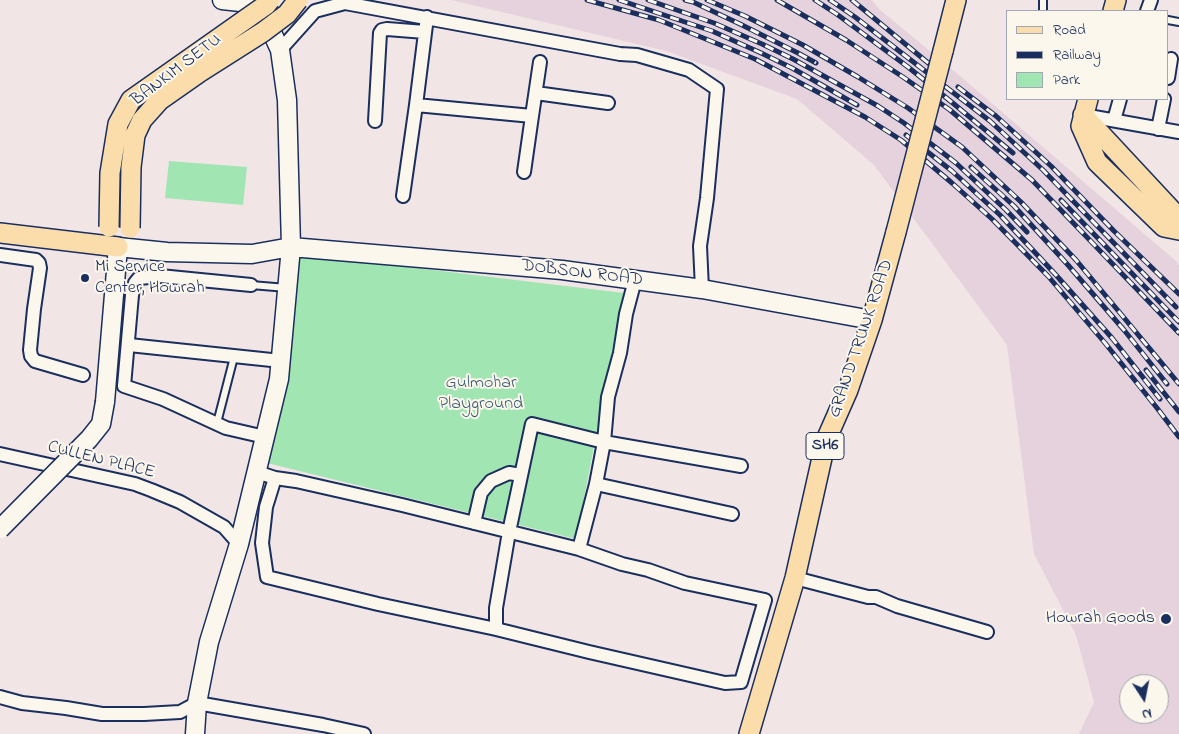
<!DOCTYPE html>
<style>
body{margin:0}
#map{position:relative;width:1179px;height:734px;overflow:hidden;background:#f1e6e5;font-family:"Indie Flower",sans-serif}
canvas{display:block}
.legend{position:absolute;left:1006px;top:10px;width:162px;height:90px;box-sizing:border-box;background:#fbf7ec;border:1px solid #a1a7b3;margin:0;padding:6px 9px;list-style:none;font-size:15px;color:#1b2f5e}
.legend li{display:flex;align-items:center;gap:10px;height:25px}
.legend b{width:25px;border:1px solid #a1a7b3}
.north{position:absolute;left:1119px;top:674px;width:50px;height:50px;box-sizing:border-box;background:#fbf7ec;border:1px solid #a1a7b3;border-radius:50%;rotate:169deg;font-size:14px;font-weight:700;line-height:20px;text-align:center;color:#1b2f5e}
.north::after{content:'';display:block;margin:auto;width:18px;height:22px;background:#1b2f5e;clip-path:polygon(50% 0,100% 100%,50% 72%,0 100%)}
</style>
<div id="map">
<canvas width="1179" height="734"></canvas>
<ul class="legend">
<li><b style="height:6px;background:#fbddab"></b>Road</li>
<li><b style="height:6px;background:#1b2f5e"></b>Railway</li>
<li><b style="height:14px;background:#a1e6b2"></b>Park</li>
</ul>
<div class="north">N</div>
</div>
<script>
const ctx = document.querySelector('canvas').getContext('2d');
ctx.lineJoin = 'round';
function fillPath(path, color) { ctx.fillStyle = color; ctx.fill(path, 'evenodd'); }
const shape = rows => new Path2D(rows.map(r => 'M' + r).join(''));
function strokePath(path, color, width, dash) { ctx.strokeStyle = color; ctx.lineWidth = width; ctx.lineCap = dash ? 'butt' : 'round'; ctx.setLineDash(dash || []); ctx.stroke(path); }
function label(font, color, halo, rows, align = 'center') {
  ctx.font = font + ' "Indie Flower",sans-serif'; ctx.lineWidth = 4; ctx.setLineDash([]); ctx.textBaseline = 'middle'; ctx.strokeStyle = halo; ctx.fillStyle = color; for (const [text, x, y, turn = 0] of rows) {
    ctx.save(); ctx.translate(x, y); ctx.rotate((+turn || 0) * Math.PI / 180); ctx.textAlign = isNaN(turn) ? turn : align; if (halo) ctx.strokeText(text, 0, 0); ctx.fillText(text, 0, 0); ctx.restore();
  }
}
fillPath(shape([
 [451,0,872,0,879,9,953,70,1176,261,1179,265,1179,734,1079,734,1094,702,1076,635,1034,554,1007,345,874,165,797,99,666,51],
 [1129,684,1159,684,1159,714,1129,714]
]), '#e5d2dd');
fillPath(shape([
 [169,161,247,167,243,205,165,198],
 [300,254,624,293,576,539,267,463]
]), '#a1e6b2');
const lane = shape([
 [1043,11,1043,0],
 [1168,20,1179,22],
 [251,285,287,288],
 [217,423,234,357]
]);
const street = shape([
 [1147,11,1151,0],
 [280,50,315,11,345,3,620,54,637,55,689,70,717,89,707,198,700,246,702,289],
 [1168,78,1171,59],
 [536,93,608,103],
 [416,105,532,116,524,172],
 [1083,115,1179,132],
 [532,116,540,62],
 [1114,120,1120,99],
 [375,121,380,33,382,30,387,29,425,32],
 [1158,129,1164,99],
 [403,196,416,105,427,17],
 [0,255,36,260,39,263,40,268,34,309,30,350,31,356,35,361,83,375],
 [251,285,160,276,139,278,135,283,132,295,124,386,163,399,226,428,265,437],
 [129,345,281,361],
 [0,454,135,484,151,490,180,502,224,527,239,544],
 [257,472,275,478,296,481,402,505,579,549,622,564,648,570,685,583,765,600,741,682,725,683,589,652,496,629,378,604,267,577,262,543,266,507,275,478],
 [596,484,732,514],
 [474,523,481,493,491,481,509,473,521,475],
 [579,549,596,484,604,442,608,397,620,353,626,314,635,280],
 [795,578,868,597,876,597,897,606,987,632],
 [496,629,496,608,509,532,532,424,604,442,741,466],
 [0,697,22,703,66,708,102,714,144,714,180,712,197,703,323,725,364,734]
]);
const secondary = shape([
 [105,402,118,247,167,252,252,254,291,247,562,270,702,289,872,320],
 [195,734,197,703,209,642,239,544,279,379,291,247,287,100,280,50,259,4,222,0]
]);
const primary = shape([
 [1113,11,1116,0],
 [943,51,956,0],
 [1088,99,1081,126,1097,162,1164,227,1179,230],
 [1083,115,1177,216,1179,220],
 [0,233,118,247],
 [749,734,795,578,826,440,848,390,872,320,896,232]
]);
strokePath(lane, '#1b2f5e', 10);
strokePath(street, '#1b2f5e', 16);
strokePath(secondary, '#1b2f5e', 21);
strokePath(primary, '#1b2f5e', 22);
strokePath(lane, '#fbf7ec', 6);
strokePath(street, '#fbf7ec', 12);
strokePath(secondary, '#fbf7ec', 18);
strokePath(primary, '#fbddab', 19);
const rail = shape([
 [587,0,659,20,755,59,865,117,901,140,952,183,992,219,1048,276,1105,343,1157,408,1179,437],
 [619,0,712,31,759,52,792,68,857,105],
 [648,0,714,23,762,44,793,59,878,106,904,123,956,163,1006,210,1027,232],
 [685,0,693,2,740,24,798,53,816,63],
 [707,0,745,16,803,45,858,77,908,108,962,147,1021,202,1076,260,1179,384],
 [777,0,846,40,903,77,950,110,1032,180,1179,333],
 [815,0,838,15,908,67,954,104,1013,153],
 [830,0,855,17,990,121,1043,170,1176,307],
 [852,0,944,76],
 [958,87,996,116,1051,166,1114,231,1179,294],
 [906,135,952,171,1000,215,1056,275,1112,338,1160,399],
 [971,167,1014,206,1068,265,1124,330,1167,384],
 [1061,200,1179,322],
 [1146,370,1179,412]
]);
strokePath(rail, '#1b2f5e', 5);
strokePath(rail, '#fbf7ec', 3, [9]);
const secondaryBridge = shape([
 [0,529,89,439,101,424,105,402]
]);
const primaryBridge = shape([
 [109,227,110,173,118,124,131,100,266,5,270,0],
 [130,228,131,167,135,135,142,120,160,100,200,72,263,32,287,14,298,0],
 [896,232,943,51]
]);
strokePath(secondaryBridge, '#1b2f5e', 21, []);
strokePath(primaryBridge, '#1b2f5e', 22, []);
strokePath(secondaryBridge, '#fbf7ec', 18);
strokePath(primaryBridge, '#fbddab', 19);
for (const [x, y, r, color] of [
 [85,278,5,"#1b2f5e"],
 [1166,619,6,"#1b2f5e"]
]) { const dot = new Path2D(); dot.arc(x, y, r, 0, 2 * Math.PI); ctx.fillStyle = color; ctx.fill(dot); strokePath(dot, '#fbf7ec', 2); }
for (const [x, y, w] of [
 [825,446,38]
]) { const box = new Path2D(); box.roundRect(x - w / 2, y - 13.5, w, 27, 4); ctx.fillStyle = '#fbf7ec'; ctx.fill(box); strokePath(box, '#1b2f5e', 1); }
label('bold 16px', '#1b2f5e', null, [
 ["SH6",825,446]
]);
label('18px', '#1b2f5e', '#fbf7ec', [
 ["BANKIM SETU",177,71,-37],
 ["DOBSON ROAD",582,274,7],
 ["GRAND TRUNK ROAD",862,339,-71],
 ["CULLEN PLACE",101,461,14]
]);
label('18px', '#1b2f5e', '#fbf7ec', [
 ["Mi Service",95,268],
 ["Center, Howrah",95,289],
 ["Howrah Goods",1155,619,"right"]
], 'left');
label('18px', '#3c5d73', '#fbf7ec', [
 ["Gulmohar",481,384],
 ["Playground",481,405]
]);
</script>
